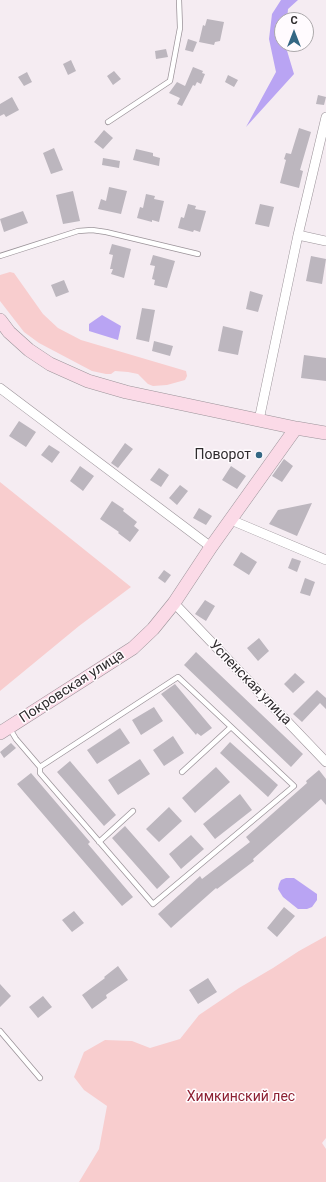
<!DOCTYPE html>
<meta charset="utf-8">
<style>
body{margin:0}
#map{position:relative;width:326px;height:1182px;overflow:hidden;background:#f5ecf2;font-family:Roboto,sans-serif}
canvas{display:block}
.north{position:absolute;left:274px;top:12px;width:40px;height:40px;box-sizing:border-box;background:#fffbfe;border:1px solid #aba8aa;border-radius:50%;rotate:0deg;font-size:11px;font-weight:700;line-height:16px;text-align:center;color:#2e2b2d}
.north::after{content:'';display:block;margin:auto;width:14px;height:18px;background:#346784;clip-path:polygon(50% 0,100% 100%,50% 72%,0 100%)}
</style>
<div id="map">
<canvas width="326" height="1182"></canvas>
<div class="north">С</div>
</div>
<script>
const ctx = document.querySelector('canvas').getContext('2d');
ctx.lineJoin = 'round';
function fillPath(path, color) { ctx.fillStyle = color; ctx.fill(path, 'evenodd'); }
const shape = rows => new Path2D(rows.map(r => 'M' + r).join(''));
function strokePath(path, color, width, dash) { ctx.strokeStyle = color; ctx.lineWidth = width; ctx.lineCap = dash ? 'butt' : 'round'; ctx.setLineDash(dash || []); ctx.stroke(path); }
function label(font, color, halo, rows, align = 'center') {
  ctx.font = font + ' Roboto,sans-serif'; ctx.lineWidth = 3; ctx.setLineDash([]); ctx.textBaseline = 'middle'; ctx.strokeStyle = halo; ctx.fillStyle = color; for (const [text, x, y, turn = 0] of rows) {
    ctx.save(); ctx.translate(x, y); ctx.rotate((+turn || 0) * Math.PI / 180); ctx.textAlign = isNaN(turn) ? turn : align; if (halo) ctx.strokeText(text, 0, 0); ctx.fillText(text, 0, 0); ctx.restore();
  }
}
fillPath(shape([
 [10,272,14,273,43,314,58,328,81,340,186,371,187,376,185,380,167,385,153,386,148,384,138,374,128,372,115,371,111,374,106,374,92,371,39,343,24,332,0,301,0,275],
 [0,482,131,587,79,626,0,691],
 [326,936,326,1138,322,1143,326,1149,326,1182,79,1182,99,1149,107,1106,84,1090,74,1077,84,1052,105,1040,132,1041,150,1048,180,1039,199,1015,239,988,273,968,299,951]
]), '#f8cdce');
fillPath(shape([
 [281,0,298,0,288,9,287,20,282,20,282,44,285,44,294,74,246,127,276,72,269,39,272,14],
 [102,315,121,326,118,340,89,331,89,324],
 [286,878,294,878,317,894,317,900,312,907,307,909,298,909,283,897,278,889,279,884,281,880]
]), '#b9a4f3');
fillPath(shape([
 [207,19,224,22,220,41,215,42,214,45,199,42,203,25,205,26],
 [188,39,197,42,193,52,185,50],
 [166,49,168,57,156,59,155,51],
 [71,60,76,71,68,75,63,64],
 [193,67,203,71,202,73,205,74,201,84,197,82,195,86,193,85,182,106,177,104,180,98,169,93,177,82,185,86],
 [114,71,121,79,113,85,107,76],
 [27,72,32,82,24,86,18,77],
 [228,75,238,80,234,87,225,82],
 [318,95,326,97,324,105,316,104],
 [12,97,19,110,6,117,4,114,0,116,0,104],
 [299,128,311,132,300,170,303,171,299,188,280,183,286,160,284,159,286,153,291,154],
 [104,130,113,138,103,149,94,142],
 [54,148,63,170,51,174,43,153],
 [136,149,153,153,153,156,160,158,159,166,133,160],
 [103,158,120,161,119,168,102,165],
 [109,187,127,191,121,214,98,209,101,199,106,201],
 [73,191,80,221,63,224,56,195],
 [146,194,155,196,154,199,164,201,159,222,152,220,152,222,137,218,140,207,143,208],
 [188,204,196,206,195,209,206,211,200,232,194,230,193,232,178,228,181,217,184,218],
 [260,204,274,207,269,227,255,224],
 [23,211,28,223,4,232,0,219],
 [112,244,131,249,124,278,111,274,113,269,110,269,113,255,109,254],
 [153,255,175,261,167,288,154,285,155,280,152,279,155,266,150,265],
 [311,256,326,259,322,284,306,281],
 [64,280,69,292,56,297,51,285],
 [250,291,263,295,258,312,246,309],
 [142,308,155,310,149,342,136,339],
 [223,326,243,331,238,355,218,351],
 [154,341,173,346,170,356,152,351],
 [304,355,326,358,326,381,301,378],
 [19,421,36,432,26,447,9,436],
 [125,443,133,449,118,468,111,463],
 [49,445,60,452,52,463,41,455],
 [284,459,293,466,282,482,272,476],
 [80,466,94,476,83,491,70,481],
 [231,466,246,476,237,489,222,480],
 [159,468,169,475,161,487,150,480],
 [180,485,188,491,177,505,169,498],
 [112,501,124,509,123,511,137,522,134,526,139,530,130,542,118,533,119,532,100,519],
 [312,503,297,536,269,524,278,510],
 [199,508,212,516,206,525,193,518],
 [241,552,257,562,249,575,233,565],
 [292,558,301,561,297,572,288,568],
 [164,570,171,575,165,583,158,578],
 [305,578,315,582,310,596,300,593],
 [205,600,215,606,206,621,195,614],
 [259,638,269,651,258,661,247,648],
 [196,652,303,754,291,767,184,665],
 [295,673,305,682,293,693,284,684],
 [175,684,212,728,201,736,197,733,196,735,161,694],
 [317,690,326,698,326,709,320,703,302,722,293,714],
 [154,707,163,721,141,735,132,720],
 [120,728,130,743,97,764,87,750],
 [173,736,184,753,164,766,153,750],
 [230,742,278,785,268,797,220,753],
 [11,743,16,748,4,758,0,752],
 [140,759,150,774,118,795,108,780],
 [70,761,116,815,104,826,57,772],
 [216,767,230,782,195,813,182,798],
 [319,770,326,779,326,805,321,799,253,859,254,861,217,889,216,888,171,928,158,914,200,876,202,879,250,842,246,837,307,783,306,781],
 [31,773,90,842,88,844,133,897,122,906,17,784],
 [240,794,252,810,215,839,203,824],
 [169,807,182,821,159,842,146,829],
 [125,826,170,877,157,889,112,838],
 [191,835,204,849,181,869,169,854],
 [284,907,295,916,277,937,267,928],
 [74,911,84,923,72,932,62,920],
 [118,966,128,980,106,995,107,998,92,1009,82,995,105,978,104,977],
 [208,978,217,992,198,1004,189,990],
 [0,984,11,996,0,1007],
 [43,996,52,1007,38,1018,29,1007]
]), '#bcb6be');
const lane = shape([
 [108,122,170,81,180,28,179,0],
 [0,256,78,231,92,230,106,232,198,254],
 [10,729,16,739,40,767,40,773,153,904,294,786,178,677,40,767],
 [182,772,231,727],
 [99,842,133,811],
 [0,1031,40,1078]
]);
const street = shape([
 [298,235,326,241],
 [0,388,211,547],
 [259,420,298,235,326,117],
 [231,520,326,560],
 [174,603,326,762]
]);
const secondary = shape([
 [0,320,9,332,29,350,50,364,88,381,126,392,296,428,326,433],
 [0,733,133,648,153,629,174,603,211,547,296,428]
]);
strokePath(lane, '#9b9399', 6);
strokePath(street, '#9b9399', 10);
strokePath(secondary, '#9b9399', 14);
strokePath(lane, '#fff', 4.5);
strokePath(street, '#fff', 9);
strokePath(secondary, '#fbdae7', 13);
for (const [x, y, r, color] of [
 [259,455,4,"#346784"]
]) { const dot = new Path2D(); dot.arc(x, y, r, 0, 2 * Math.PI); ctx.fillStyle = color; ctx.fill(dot); strokePath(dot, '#fffbfe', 1.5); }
label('14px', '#2e2b2d', '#fffbfe', [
 ["Поворот",251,455]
], 'right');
label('14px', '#2e2b2d', '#fffbfe', [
 ["Успенская улица",250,683,46],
 ["Покровская улица",72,687,-33]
]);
label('14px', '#8d2032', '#fffbfe', [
 ["Химкинский лес",241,1097]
]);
</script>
